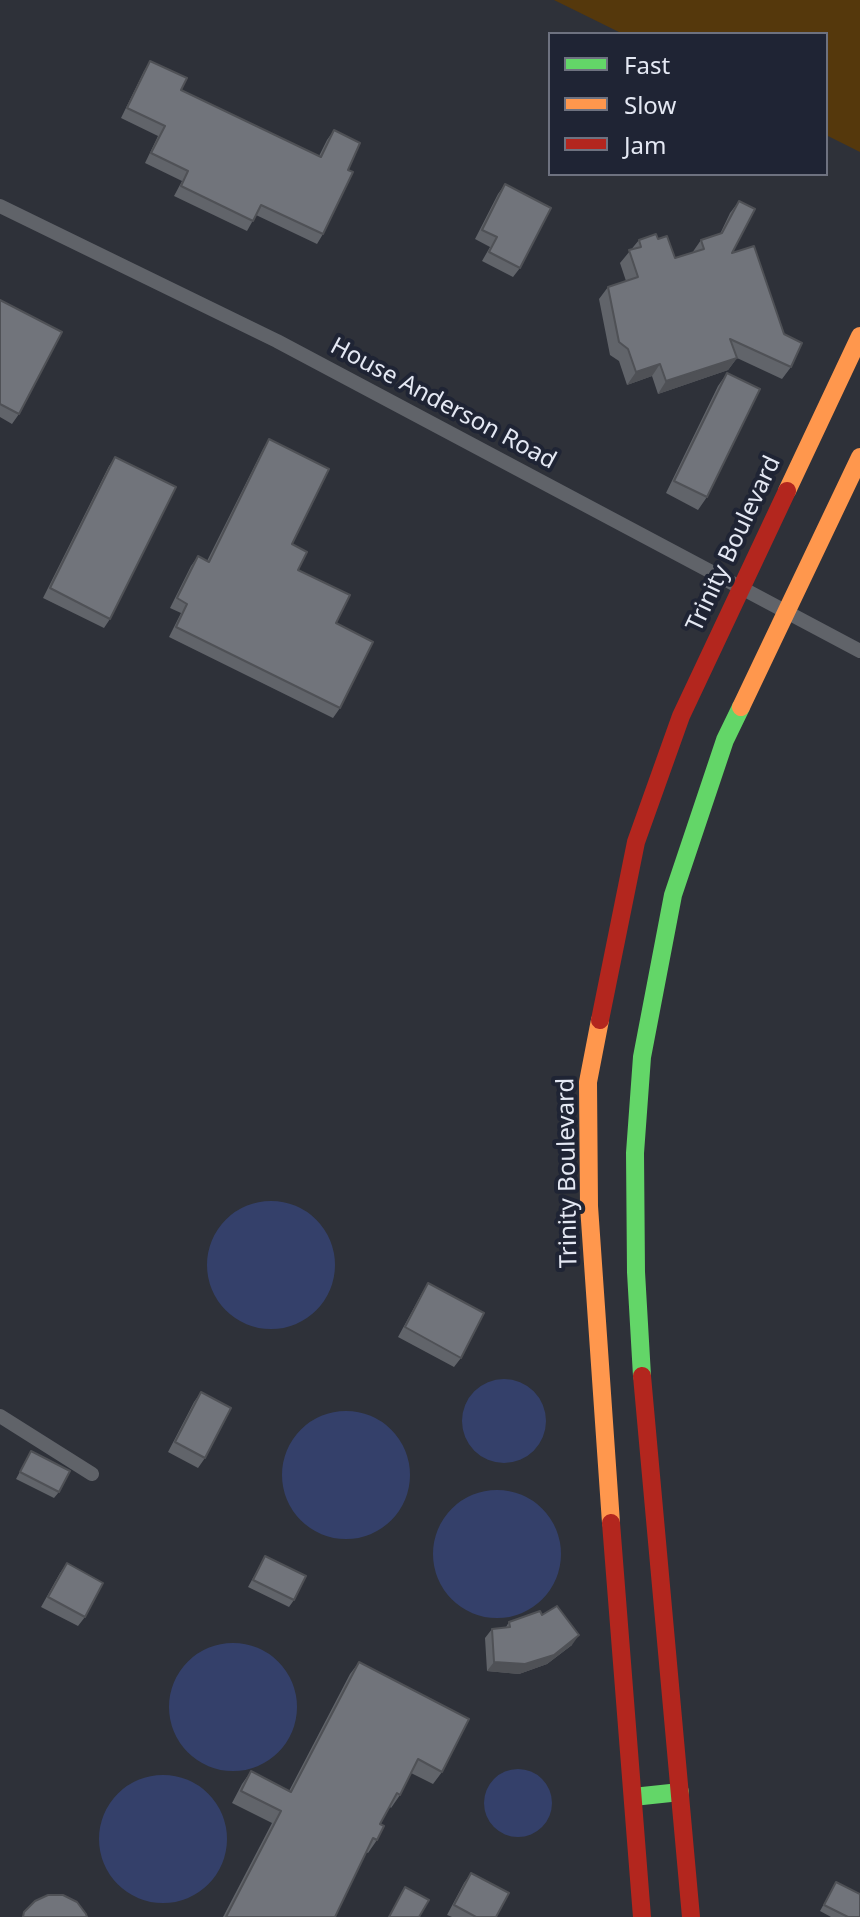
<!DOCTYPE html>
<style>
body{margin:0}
#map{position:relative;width:860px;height:1917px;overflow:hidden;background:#2e3139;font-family:"Noto Sans",sans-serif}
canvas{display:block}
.legend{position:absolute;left:548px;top:32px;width:280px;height:144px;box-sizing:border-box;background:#1f2434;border:2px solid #6e7280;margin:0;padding:10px 14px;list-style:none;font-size:24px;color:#e4e8f3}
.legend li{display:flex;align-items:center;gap:16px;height:40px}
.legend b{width:40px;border:2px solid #6e7280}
</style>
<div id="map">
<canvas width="860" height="1917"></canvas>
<ul class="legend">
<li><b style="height:10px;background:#63d668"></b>Fast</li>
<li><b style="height:10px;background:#ff974d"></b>Slow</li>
<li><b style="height:10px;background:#b3261e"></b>Jam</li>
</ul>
</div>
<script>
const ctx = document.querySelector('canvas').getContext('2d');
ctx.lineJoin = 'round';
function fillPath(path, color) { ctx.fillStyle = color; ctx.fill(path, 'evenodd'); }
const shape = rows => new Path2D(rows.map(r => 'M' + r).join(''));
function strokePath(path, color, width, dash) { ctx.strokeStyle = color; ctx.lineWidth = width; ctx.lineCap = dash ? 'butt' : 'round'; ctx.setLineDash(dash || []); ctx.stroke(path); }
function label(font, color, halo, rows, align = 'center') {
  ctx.font = font + ' "Noto Sans",sans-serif'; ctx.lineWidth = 8; ctx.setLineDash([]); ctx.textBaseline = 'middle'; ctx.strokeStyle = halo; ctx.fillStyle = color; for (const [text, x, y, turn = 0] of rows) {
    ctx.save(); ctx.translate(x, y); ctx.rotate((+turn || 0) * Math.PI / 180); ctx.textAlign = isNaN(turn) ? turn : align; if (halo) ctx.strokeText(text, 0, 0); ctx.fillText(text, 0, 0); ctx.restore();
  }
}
fillPath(shape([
 [554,0,860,0,860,152,826,135,826,34,623,34]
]), '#55380c');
fillPath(shape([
 '207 1265a64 64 0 1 1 128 0a64 64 0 1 1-128 0Z',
 '462 1421a42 42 0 1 1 84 0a42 42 0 1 1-84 0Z',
 '282 1475a64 64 0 1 1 128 0a64 64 0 1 1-128 0Z',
 '433 1554a64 64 0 1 1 128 0a64 64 0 1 1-128 0Z',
 '169 1707a64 64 0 1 1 128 0a64 64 0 1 1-128 0Z',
 '484 1803a34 34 0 1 1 68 0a34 34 0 1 1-68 0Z',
 '99 1839a64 64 0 1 1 128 0a64 64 0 1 1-128 0Z'
]), '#34406a');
strokePath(shape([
 [0,206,277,341,860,651],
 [0,1416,92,1474]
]), '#606369', 14);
strokePath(shape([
 [642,1376,636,1272,635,1153,642,1057,673,895,725,740,741,707],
 [633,1797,680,1792]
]), '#63d668', 18);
strokePath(shape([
 [787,491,860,336],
 [741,707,860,457],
 [600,1020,588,1082,589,1206,611,1523]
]), '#ff974d', 18);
strokePath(shape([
 [600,1020,636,842,681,716,787,491],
 [642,1376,691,1917],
 [611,1523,642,1917]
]), '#b3261e', 18);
fillPath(shape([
 [150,61,181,90,319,156,327,140,334,130,348,170,323,234,317,244,256,215,247,231,174,196,182,181,145,163,158,136,121,118,144,71],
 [505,184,520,268,513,277,482,261,490,247,475,239,498,194],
 [739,201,732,253,791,367,782,379,737,358,728,370,658,394,652,376,627,385,619,361,610,355,599,299,608,287,626,281,620,263,639,240,658,239,675,258,692,253,701,240,720,234,730,213],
 [0,300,19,414,12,424,0,417],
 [727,373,707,497,698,510,666,493,718,386],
 [269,439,298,570,336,623,340,708,333,718,169,637,181,613,170,608,191,566,198,556,207,561,263,449],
 [115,457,110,619,104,628,43,598,109,466],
 [428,1283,461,1358,454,1367,398,1337,422,1293],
 [201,1392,205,1458,198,1468,168,1452,194,1402],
 [31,1451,59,1492,54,1498,16,1479],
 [265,1556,294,1600,289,1607,248,1587],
 [67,1563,85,1617,78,1626,41,1607,60,1573],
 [542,1615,572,1645,547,1664,519,1674,487,1671,485,1638,492,1629,506,1627,509,1622],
 [359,1662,442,1772,433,1784,411,1773,400,1795,391,1808,390,1807,380,1824,377,1840,368,1853,366,1852,335,1917,223,1917,272,1823,232,1803,242,1784,251,1771,289,1791,350,1674],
 [471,1873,496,1917,452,1917,447,1915,464,1883],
 [836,1882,860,1917,831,1917,820,1911]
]), '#61646a');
fillPath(shape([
 [737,358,728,370,658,394,666,381],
 [660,364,652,376,627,385,636,372],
 [579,1635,572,1645,547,1664,519,1674,487,1671,494,1662]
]), '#4f5156');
const building = shape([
 [150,61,187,78,181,90,321,157,334,130,360,143,348,170,353,172,323,234,261,205,253,221,181,186,188,171,151,153,165,126,127,108,150,61],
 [505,184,551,208,520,268,489,252,497,237,482,230,505,184],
 [739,201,755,209,732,253,754,246,784,334,802,343,791,367,730,339,737,358,666,381,660,364,636,372,628,349,619,342,608,287,638,277,629,250,641,247,639,240,656,234,658,239,667,236,675,258,704,249,701,240,722,233,739,201],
 [0,300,62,332,19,414,0,404,0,300],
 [727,373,760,389,707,497,674,481,727,373],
 [269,439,329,469,292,544,307,552,298,570,350,595,336,623,373,642,340,708,176,627,187,604,177,598,198,556,209,562,269,439],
 [115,457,176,487,110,619,50,588,115,457],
 [428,1283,484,1313,461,1358,405,1327,428,1283],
 [201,1392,231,1408,205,1458,175,1442,201,1392],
 [31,1451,70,1471,59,1492,20,1472,31,1451],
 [265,1556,306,1576,294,1600,253,1580,265,1556],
 [67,1563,103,1583,85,1617,48,1597,67,1563],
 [557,1606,579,1635,554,1655,525,1664,494,1662,492,1629,510,1627,509,1622,540,1611,542,1615,557,1606],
 [359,1662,469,1719,442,1772,418,1759,400,1795,397,1793,380,1824,384,1826,377,1840,373,1838,335,1917,226,1917,281,1811,241,1791,251,1771,291,1792,359,1662],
 [471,1873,509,1893,496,1917,476,1917,454,1905,471,1873],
 [836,1882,860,1894,860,1917,848,1917,824,1905,836,1882],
 [405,1887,429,1900,419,1917,389,1917,405,1887],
 [48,1895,63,1895,77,1902,86,1914,87,1917,23,1917,24,1912,35,1901,48,1895]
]);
fillPath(building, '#71747b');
strokePath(building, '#4f5156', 2);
label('24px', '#e4e8f3', '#1f2434', [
 ["House Anderson Road",443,404,28],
 ["Trinity Boulevard",734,544,-65],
 ["Trinity Boulevard",568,1173,-91]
]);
</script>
